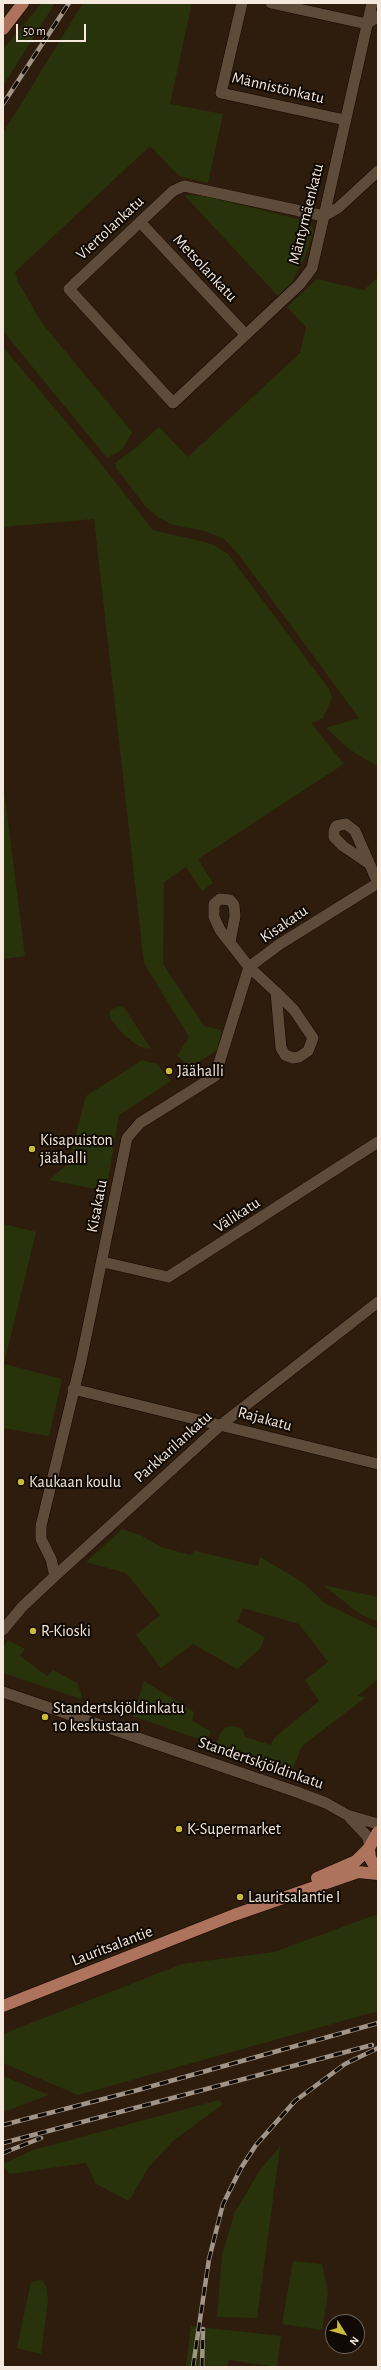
<!DOCTYPE html>
<meta charset="utf-8">
<style>
body{margin:0}
#map{position:relative;width:381px;height:2370px;overflow:hidden;background:#2e1d0c;font-family:"Alegreya Sans",sans-serif}
canvas{display:block}
.frame{position:absolute;inset:0;border:4px solid #f5e9de;pointer-events:none}
.north{position:absolute;left:325px;top:2314px;width:40px;height:40px;box-sizing:border-box;background:#100904;border:1px solid #6c635b;border-radius:50%;rotate:127deg;font-size:11px;font-weight:700;line-height:16px;text-align:center;color:#f5e9de}
.north::after{content:'';display:block;margin:auto;width:14px;height:18px;background:#caba3a;clip-path:polygon(50% 0,100% 100%,50% 72%,0 100%)}
.scale{position:absolute;left:16px;top:24px;width:70px;height:18px;box-sizing:border-box;border:2px solid #f5e9de;border-top:0;padding-left:5px;font-size:12px;line-height:14px;white-space:nowrap;color:#f5e9de;-webkit-text-stroke:3px #100904;paint-order:stroke}
</style>
<div id="map">
<canvas width="381" height="2370"></canvas>
<div class="frame"></div>
<div class="north">N</div>
<div class="scale">50 m</div>
</div>
<script>
const ctx = document.querySelector('canvas').getContext('2d');
ctx.lineJoin = 'round';
function fillPath(path, color) { ctx.fillStyle = color; ctx.fill(path, 'evenodd'); }
const shape = rows => new Path2D(rows.map(r => 'M' + r).join(''));
function strokePath(path, color, width, dash) { ctx.strokeStyle = color; ctx.lineWidth = width; ctx.lineCap = dash ? 'butt' : 'round'; ctx.setLineDash(dash || []); ctx.stroke(path); }
function label(font, color, halo, rows, align = 'center') {
  ctx.font = font + ' "Alegreya Sans",sans-serif'; ctx.lineWidth = 4; ctx.setLineDash([]); ctx.textBaseline = 'middle'; ctx.strokeStyle = halo; ctx.fillStyle = color; for (const [text, x, y, turn = 0] of rows) {
    ctx.save(); ctx.translate(x, y); ctx.rotate((+turn || 0) * Math.PI / 180); ctx.textAlign = isNaN(turn) ? turn : align; if (halo) ctx.strokeText(text, 0, 0); ctx.fillText(text, 0, 0); ctx.restore();
  }
}
fillPath(shape([
 [42,3,55,3,3,86,3,49],
 [83,3,192,3,170,104,223,114,208,183,179,176,150,146,15,272,18,282,42,323,132,432,123,449,107,458,3,331,3,133],
 [184,195,205,196,310,222,314,231,305,257,292,282,278,296],
 [378,277,378,767,349,749,326,728,359,718,239,555,224,539,205,531,173,525,159,518,146,507,116,468,115,463,138,446,159,427,188,457,300,353,306,327,287,307,317,279,364,290],
 [3,347,94,455,153,530,200,541,214,545,228,554,329,689,332,698,323,718,311,723,344,764,198,859,213,883,202,891,186,867,164,882,163,964,204,1026,222,1030,217,1050,191,1067,177,1056,189,1037,144,963,94,519,3,527],
 [3,782,25,956,3,959],
 [120,1006,124,1007,151,1049,140,1047,124,1035,111,1020,109,1014,112,1009],
 [142,1060,157,1064,171,1081,119,1115,106,1191,49,1180,68,1164,86,1096],
 [3,1224,36,1232,4,1364,62,1379,49,1436,3,1428],
 [122,1529,140,1535,161,1547,190,1555,195,1551,258,1566,260,1557,302,1582,326,1604,378,1629,378,1679,357,1696,366,1697,302,1746,289,1777,212,1753,220,1734,225,1727,234,1726,243,1729,245,1737,271,1745,274,1738,319,1701,305,1680,328,1662,299,1624,243,1608,237,1622,265,1637,260,1649,237,1669,193,1644,161,1668,136,1635,160,1615,126,1573,86,1562],
 [323,1585,378,1597,378,1622,360,1614],
 [8,1640,25,1649,20,1656,47,1676,53,1670,77,1683,81,1693,81,1699,3,1673,3,1648],
 [144,1681,194,1712,192,1721,211,1731,207,1742,133,1716],
 [378,1914,378,2011,78,2095,3,2063,3,2034,182,1964,274,1952],
 [3,2076,49,2095,3,2112],
 [219,2100,223,2104,173,2141,148,2168,129,2201,96,2184,86,2163,10,2174,3,2166,3,2164,33,2150],
 [280,2147,257,2318,217,2317,222,2255,235,2212,262,2167],
 [293,2261,322,2264,328,2293,322,2330,282,2324],
 [42,2280,46,2286,48,2300,41,2354,17,2348,31,2282],
 [191,2326,281,2336,277,2367,229,2360,227,2367,186,2367]
]), '#28330b');
const minor = shape([
 [242,3,221,93,345,120],
 [271,3,367,24,378,16],
 [372,3,324,216,312,268,300,284,173,403,69,289,173,191,184,186,324,216,338,208,378,171],
 [140,222,246,335],
 [368,863,343,846,334,837,334,831,336,826,346,824,355,831,378,883],
 [230,942,235,916,234,905,230,900,220,899,214,904,214,917,220,930,249,967,261,978,276,992,294,1010,313,1038,308,1051,299,1057,293,1058,285,1055,281,1048,276,992],
 [103,1262,168,1277,378,1142],
 [73,1389,378,1464],
 [55,1576,51,1559,41,1539,41,1526,81,1361,127,1138,140,1123,215,1076,249,967,280,944,378,883],
 [3,1630,22,1607,55,1576,222,1424,378,1302],
 [3,1692,294,1791,326,1803,347,1815,378,1824],
 [350,1818,367,1836,370,1846]
]);
const major = shape([
 [3,29,23,3],
 [378,1832,369,1848,370,1858,378,1871],
 [317,1878,356,1861,369,1848],
 [3,2006,234,1915,358,1872,378,1874]
]);
strokePath(minor, '#150700', 12);
strokePath(major, '#150700', 13);
strokePath(minor, '#5e4b39', 11);
strokePath(major, '#ad735c', 12);
const rail = shape([
 [3,104,69,3],
 [3,2125,138,2090,378,2023],
 [3,2143,372,2045],
 [3,2153,41,2138],
 [193,2367,209,2259,223,2204,241,2168,256,2145,295,2101,345,2064,378,2048],
 [202,2367,203,2329]
]);
strokePath(rail, '#a29486', 4.5);
strokePath(rail, '#100904', 3, [9]);
for (const [x, y, r, color] of [
 [169,1071,4,"#caba3a"],
 [32,1149,4,"#caba3a"],
 [21,1482,4,"#caba3a"],
 [33,1631,4,"#caba3a"],
 [45,1717,4,"#caba3a"],
 [179,1829,4,"#caba3a"],
 [240,1897,4,"#caba3a"]
]) { const dot = new Path2D(); dot.arc(x, y, r, 0, 2 * Math.PI); ctx.fillStyle = color; ctx.fill(dot); strokePath(dot, '#100904', 1.5); }
label('16px', '#f5e9de', '#100904', [
 ["Männistönkatu",278,88,13],
 ["Mäntymäenkatu",306,214,-76],
 ["Viertolankatu",110,228,-43],
 ["Metsolankatu",205,268,47],
 ["Kisakatu",284,924,-34],
 ["Kisakatu",97,1206,-79],
 ["Välikatu",237,1215,-33],
 ["Rajakatu",265,1419,15],
 ["Parkkarilankatu",173,1447,-42],
 ["Standertskjöldinkatu",261,1763,19],
 ["Lauritsalantie",112,1946,-21]
]);
label('16px', '#f5e9de', '#100904', [
 ["Jäähalli",177,1071],
 ["Kisapuiston",40,1140],
 ["jäähalli",40,1158],
 ["Kaukaan koulu",29,1482],
 ["R-Kioski",41,1631],
 ["Standertskjöldinkatu",53,1708],
 ["10 keskustaan",53,1726],
 ["K-Supermarket",187,1829],
 ["Lauritsalantie I",248,1897]
], 'left');
</script>
